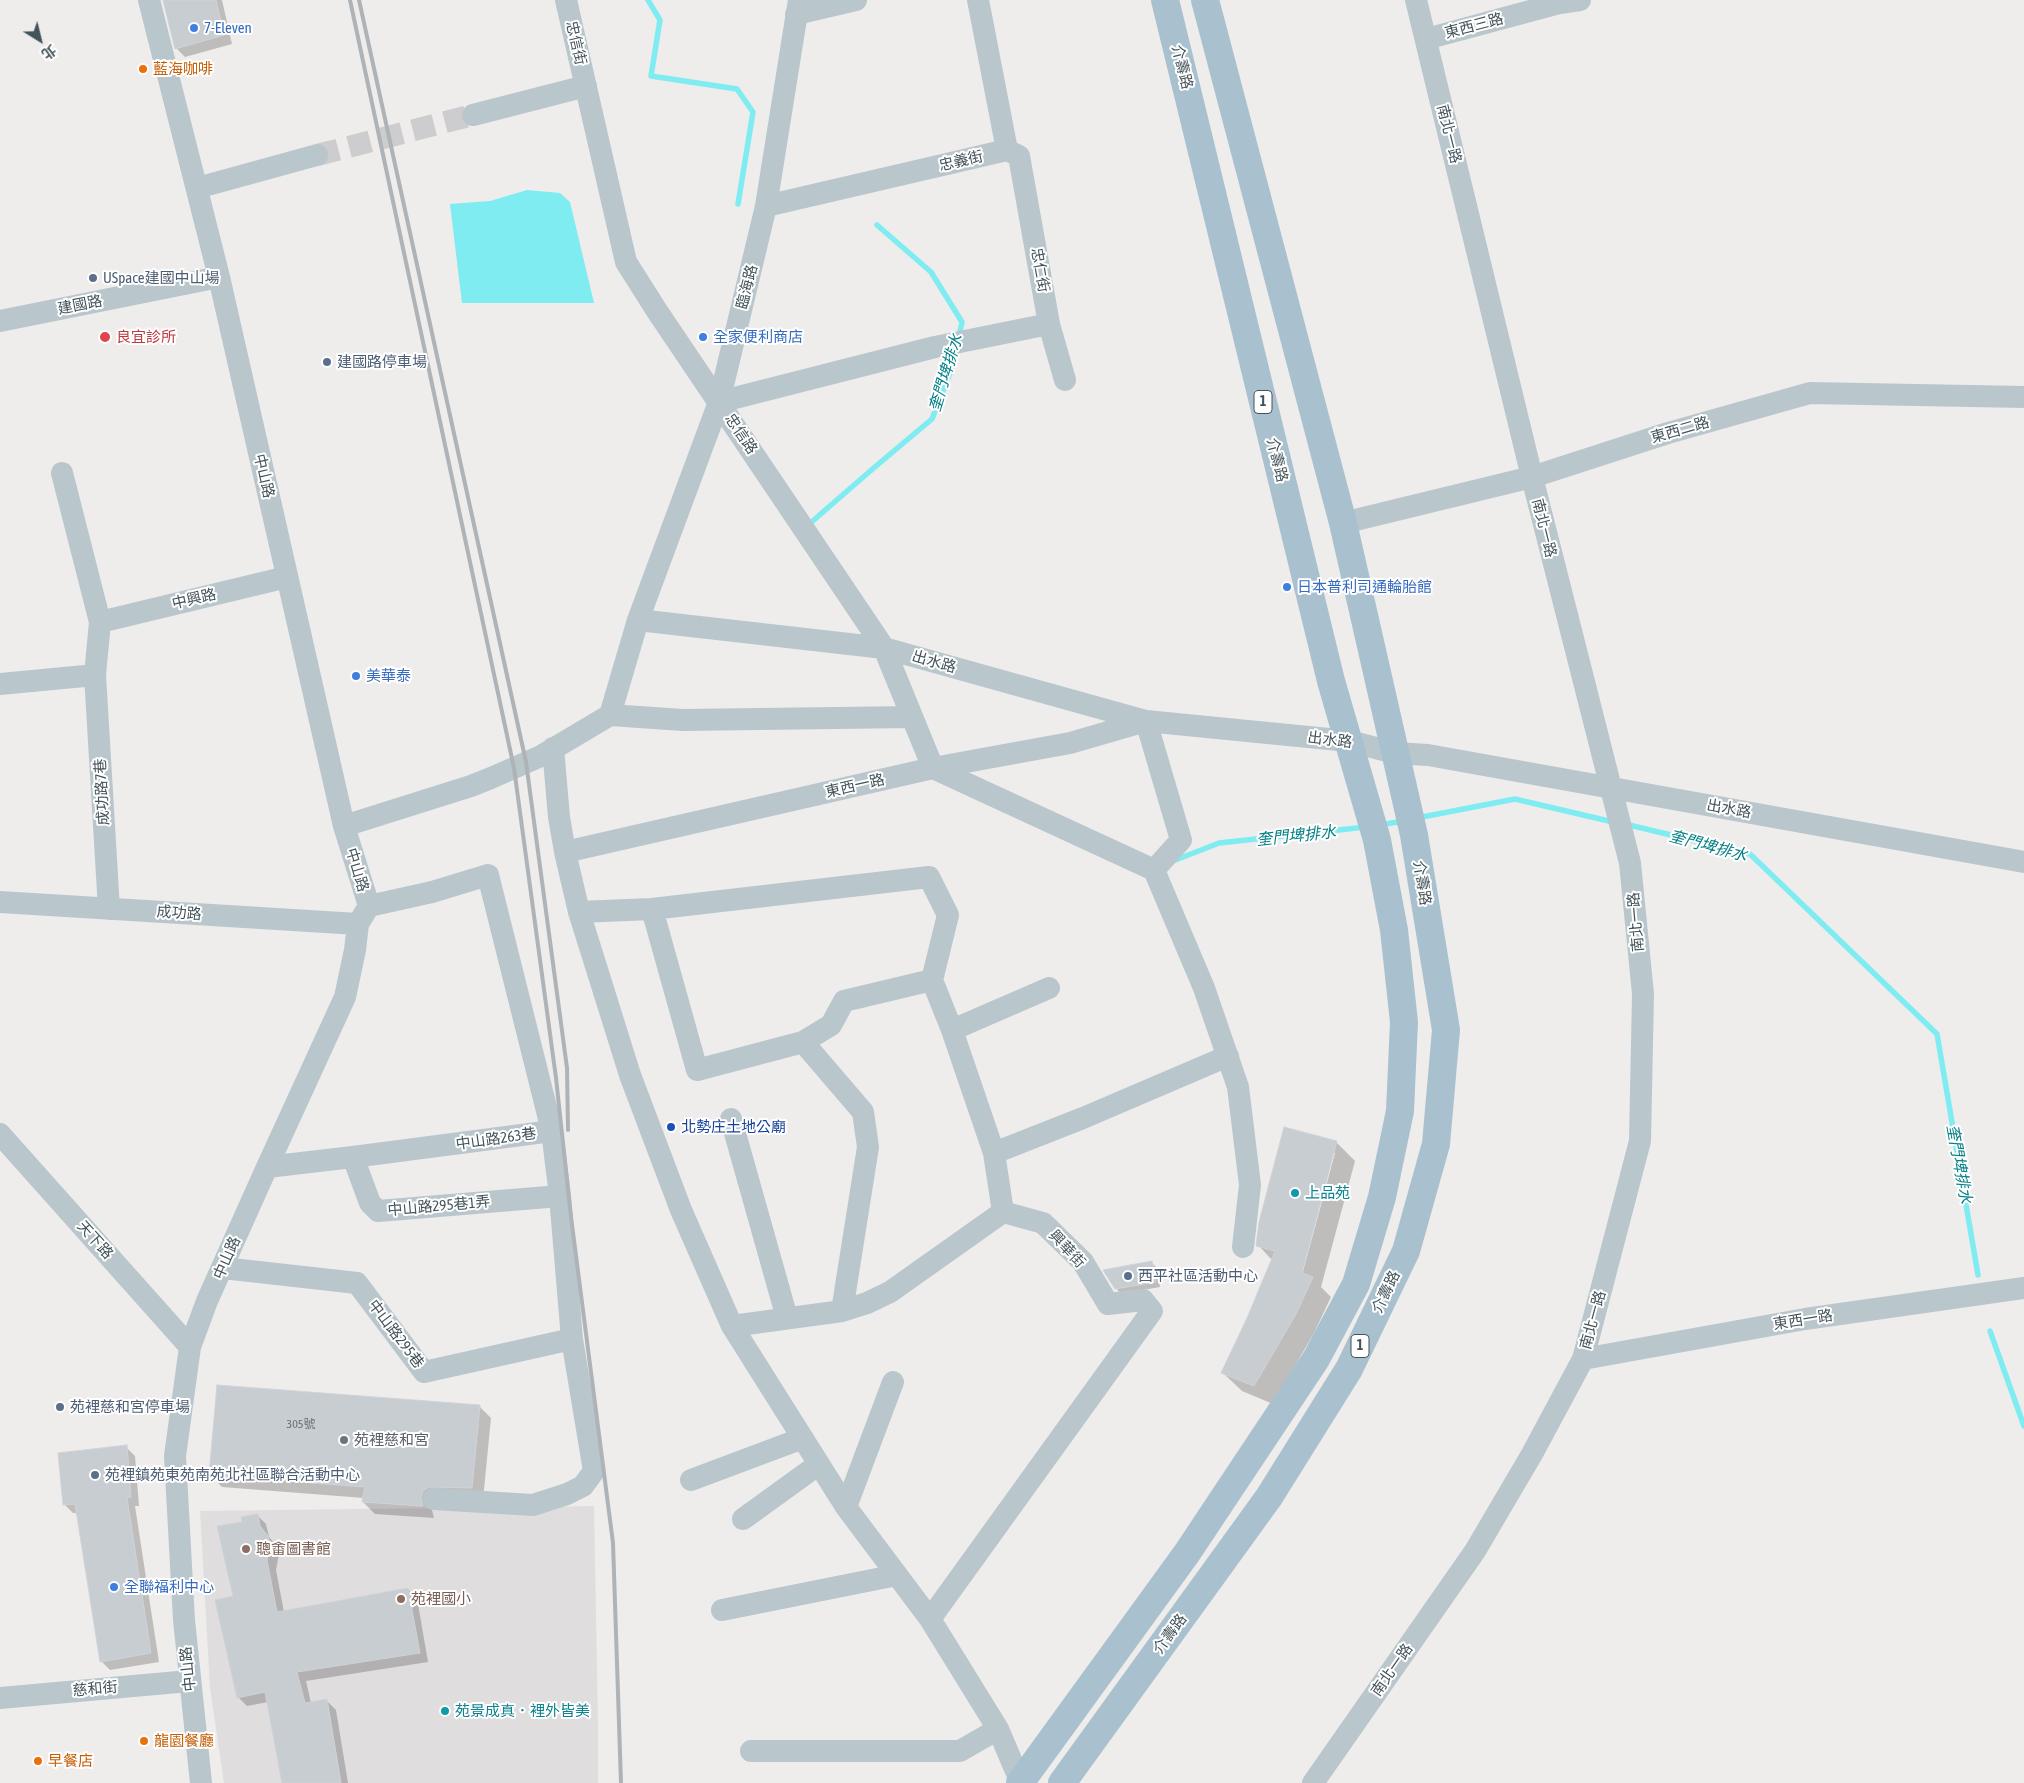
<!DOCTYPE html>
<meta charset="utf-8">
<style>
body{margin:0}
#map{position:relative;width:2024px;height:1783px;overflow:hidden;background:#efecec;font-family:"Asap Condensed","Noto Sans TC",sans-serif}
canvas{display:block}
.north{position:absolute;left:15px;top:15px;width:50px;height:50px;-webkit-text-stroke:4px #fff;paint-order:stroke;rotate:144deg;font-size:14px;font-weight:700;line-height:20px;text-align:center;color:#43535a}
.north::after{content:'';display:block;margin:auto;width:18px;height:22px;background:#43535a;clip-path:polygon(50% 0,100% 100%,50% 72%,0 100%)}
</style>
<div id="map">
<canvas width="2024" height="1783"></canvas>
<div class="north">北</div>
</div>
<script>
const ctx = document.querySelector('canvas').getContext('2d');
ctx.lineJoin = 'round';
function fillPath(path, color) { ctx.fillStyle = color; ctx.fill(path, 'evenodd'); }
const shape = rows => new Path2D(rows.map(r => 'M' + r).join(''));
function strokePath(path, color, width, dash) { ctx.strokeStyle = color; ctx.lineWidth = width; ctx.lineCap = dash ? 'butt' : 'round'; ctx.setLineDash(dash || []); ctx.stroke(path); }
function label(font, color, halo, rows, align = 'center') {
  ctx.font = font + ' "Asap Condensed","Noto Sans TC",sans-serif'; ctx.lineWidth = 4; ctx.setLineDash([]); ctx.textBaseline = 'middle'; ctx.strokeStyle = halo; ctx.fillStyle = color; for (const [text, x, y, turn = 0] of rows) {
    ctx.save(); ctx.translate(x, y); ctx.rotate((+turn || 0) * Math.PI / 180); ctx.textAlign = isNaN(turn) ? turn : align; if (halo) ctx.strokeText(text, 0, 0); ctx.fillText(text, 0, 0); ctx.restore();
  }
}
fillPath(shape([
 [594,1506,598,1723,598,1783,224,1783,210,1688,200,1511]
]), '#e0ddde');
fillPath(shape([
 [527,190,560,193,570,202,594,303,462,303,450,204,490,201]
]), '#7fecf1');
fillPath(shape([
 [163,0,222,0,232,44,185,57,176,48],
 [1336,1142,1355,1161,1321,1287,1331,1297,1314,1333,1273,1404,1242,1391,1223,1373,1249,1319,1272,1260,1258,1245],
 [1332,1153,1335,1153,1301,1279,1299,1278],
 [1151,1262,1157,1268,1160,1287,1121,1294,1116,1288],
 [479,1406,491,1418,483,1500,435,1503,432,1510,434,1518,375,1514,363,1502,364,1498,222,1487,210,1475],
 [126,1447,135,1456,139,1506,135,1506,159,1662,110,1670,101,1661,78,1513,73,1513,65,1505],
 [257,1515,266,1524,269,1537,277,1546,279,1554,276,1570,284,1612,408,1589,417,1598,428,1662,306,1681,311,1703,327,1701,336,1710,348,1783,283,1783,268,1702,247,1706,238,1697,234,1597,244,1523]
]), '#0003');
strokePath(shape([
 [648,0,660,20,651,76,737,89,753,112,738,204],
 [877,225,931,272,962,322,959,337],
 [808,525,876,466,932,419,950,373,956,348],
 [1417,818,1515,799,1613,822],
 [1625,824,1750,854,1937,1034,1978,1275],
 [1380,825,1403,821],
 [1173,861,1219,843,1366,827],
 [1990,1331,2024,1426]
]), '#7fecf1', 5.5);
const building = shape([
 [163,0,216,0,224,35,175,49,163,0],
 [1284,1127,1337,1141,1302,1273,1313,1277,1296,1314,1254,1386,1221,1373,1247,1318,1275,1251,1256,1246,1259,1222,1284,1127],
 [1152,1261,1156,1282,1115,1289,1103,1270,1152,1261],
 [217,1385,480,1405,472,1488,429,1487,423,1491,421,1498,423,1506,362,1502,365,1487,209,1475,217,1385],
 [127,1445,131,1497,127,1498,151,1653,100,1662,75,1504,63,1505,58,1453,127,1445],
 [258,1514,260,1526,268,1536,270,1544,267,1560,277,1612,408,1588,420,1653,297,1672,305,1703,327,1699,341,1783,282,1783,265,1692,237,1698,215,1600,233,1596,217,1526,242,1522,241,1517,258,1514]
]);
fillPath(building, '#c8cdd1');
strokePath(building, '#cfd3d8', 1);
strokePath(shape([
 [317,155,473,115]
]), '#cdcdcf', 22, [22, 11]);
strokePath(shape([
 [149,0,219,277,344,826,369,906,358,924,355,950,345,997,267,1167,207,1301,190,1347,175,1456,184,1620,201,1783],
 [796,14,856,0],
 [1426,39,1560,3,1580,0],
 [473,115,586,86],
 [197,188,317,155],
 [766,206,1007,150,978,0],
 [0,321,219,277],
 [1049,324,1065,380],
 [719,402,935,347,1049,324,1019,156,1007,150],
 [62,473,100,622,95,675],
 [1343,523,1532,477,1668,433,1810,393,2024,397],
 [638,620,884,648,1146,721,1349,741,1395,753,1428,755,2024,862],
 [100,622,287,577],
 [0,684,95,675,109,909],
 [610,715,683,720,912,717],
 [553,748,559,817,565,852,579,912,630,1075,681,1210,732,1326,846,1507,930,1619,998,1729,1021,1783],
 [344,826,471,786,491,778,541,756,610,715,638,620,719,402,766,206,799,0],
 [565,852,933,768,1070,743,1146,721,1181,840,1154,870,933,768,884,648,657,311,626,262,566,0],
 [1154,870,1204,988,1238,1087,1250,1185,1243,1247],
 [0,902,358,924],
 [652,909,697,1070,803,1042,831,1025,844,1001,932,980],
 [579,912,652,909,929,877,948,915,932,980,952,1030,994,1153,1003,1212],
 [952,1030,1049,988],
 [803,1042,863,1112,868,1147,842,1311],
 [731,1119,787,1318],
 [0,1134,190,1347],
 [994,1153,1083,1118,1228,1056],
 [353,1157,370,1203,378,1211,560,1196],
 [267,1167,353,1157,552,1131,488,875,432,892,369,906],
 [223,1268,357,1283,424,1372,572,1339],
 [732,1326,842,1311,867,1303,890,1292,1003,1212,1043,1223,1083,1262,1108,1304,1143,1300,1152,1311,930,1619],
 [1583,1359,1805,1319,2024,1288],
 [691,1480,803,1438],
 [434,1499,533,1505,567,1494,583,1486,594,1471,572,1339,560,1196,552,1131],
 [846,1507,893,1382],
 [743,1519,819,1464],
 [722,1610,897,1575],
 [0,1698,189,1681],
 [751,1751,960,1751,998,1729],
 [1313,1783,1475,1551,1532,1454,1583,1359,1640,1141,1643,994,1630,863,1532,477,1416,0]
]), '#b9c7cd', 22);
strokePath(shape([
 [1020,1783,1187,1553,1316,1359,1356,1284,1382,1197,1400,1111,1404,1022,1394,930,1377,840,1331,681,1165,0],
 [1062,1783,1269,1497,1349,1369,1406,1251,1436,1144,1446,1030,1414,835,1343,523,1205,0]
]), '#a9c1ce', 28);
strokePath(shape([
 [350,0,514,768,556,1078,571,1217,613,1543,621,1783],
 [359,0,526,762,567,1068,568,1130]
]), '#aeb3b7', 4);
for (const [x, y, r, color] of [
 [194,28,5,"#3f7fe0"],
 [143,69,5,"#e8710a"],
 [93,278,5,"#5c6f8a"],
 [105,337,6,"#e0444e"],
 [703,337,5,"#3f7fe0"],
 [327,362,5,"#5c6f8a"],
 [1287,587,5,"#3f7fe0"],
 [356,676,5,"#3f7fe0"],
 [671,1127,5,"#1a4fb4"],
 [1295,1193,5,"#0f9aa8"],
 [1128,1276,5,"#5c6f8a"],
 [60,1407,5,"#5c6f8a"],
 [344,1440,5,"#6b7280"],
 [95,1475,5,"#5c6f8a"],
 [246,1549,5,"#8d6e63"],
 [114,1587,5,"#3f7fe0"],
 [401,1599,5,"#8d6e63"],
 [445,1711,5,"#0f9aa8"],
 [144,1741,5,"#e8710a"],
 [38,1761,5,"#e8710a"]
]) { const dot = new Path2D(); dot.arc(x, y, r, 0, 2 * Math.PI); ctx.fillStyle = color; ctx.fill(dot); strokePath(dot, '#fff', 2); }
label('12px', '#647278', null, [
 ["305號",301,1424]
]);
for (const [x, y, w] of [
 [1263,402,18],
 [1360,1346,18]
]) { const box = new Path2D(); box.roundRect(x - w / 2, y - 11.5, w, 23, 4); ctx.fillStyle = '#fff'; ctx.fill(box); strokePath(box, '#43535a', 1); }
label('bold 14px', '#43535a', null, [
 ["1",1263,402],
 ["1",1360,1346]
]);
label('15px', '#43535a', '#fff', [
 ["東西三路",1474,26,-15],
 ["忠信街",576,43,77],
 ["介壽路",1182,67,76],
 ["南北一路",1449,134,76],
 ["忠義街",961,161,-13],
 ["忠仁街",1040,270,80],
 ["臨海路",747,287,-76],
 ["建國路",80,305,-11],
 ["東西二路",1680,430,-16],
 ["忠信路",741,434,56],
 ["介壽路",1277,460,76],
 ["中山路",264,476,77],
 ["南北一路",1544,528,76],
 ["中興路",194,599,-13],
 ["出水路",934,662,16],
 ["出水路",1330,740,7],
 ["東西一路",855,786,-13],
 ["成功路7巷",102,792,-93],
 ["出水路",1729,809,10],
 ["中山路",357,870,73],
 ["介壽路",1422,883,81],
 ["成功路",179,913,4],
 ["南北一路",1636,922,-95],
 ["中山路263巷",496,1139,-8],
 ["中山路295巷1弄",439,1206,-5],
 ["天下路",95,1240,48],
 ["興華街",1067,1249,47],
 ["中山路",227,1258,-66],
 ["介壽路",1386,1292,-64],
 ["南北一路",1593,1320,-75],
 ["東西一路",1803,1320,-9],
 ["中山路295巷",396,1334,53],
 ["介壽路",1170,1634,-54],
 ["中山路",188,1669,-96],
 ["南北一路",1392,1670,-55],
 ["慈和街",95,1689,-5]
]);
label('15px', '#366cbe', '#fff', [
 ["7-Eleven",204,28],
 ["全家便利商店",713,337],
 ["日本普利司通輪胎館",1297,587],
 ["美華泰",366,676],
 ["全聯福利中心",124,1587]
], 'left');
label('15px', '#c56008', '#fff', [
 ["藍海咖啡",153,69],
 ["龍園餐廳",154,1741],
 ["早餐店",48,1761]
], 'left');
label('15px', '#4e5e75', '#fff', [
 ["USpace建國中山場",103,278],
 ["建國路停車場",337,362],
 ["西平社區活動中心",1138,1276],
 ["苑裡慈和宮停車場",70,1407],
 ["苑裡鎮苑東苑南苑北社區聯合活動中心",105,1475]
], 'left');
label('15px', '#be3a42', '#fff', [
 ["良宜診所",116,337]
], 'left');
label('15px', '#164399', '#fff', [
 ["北勢庄土地公廟",681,1127]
], 'left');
label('15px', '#0d838f', '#fff', [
 ["上品苑",1305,1193],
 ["苑景成真．裡外皆美",455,1711]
], 'left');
label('15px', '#5b616d', '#fff', [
 ["苑裡慈和宮",354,1440]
], 'left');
label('15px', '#785e54', '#fff', [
 ["聰畬圖書館",256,1549],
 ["苑裡國小",411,1599]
], 'left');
label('italic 16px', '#068187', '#fff', [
 ["奎門埤排水",946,373,-73],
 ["奎門埤排水",1296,836,-6],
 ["奎門埤排水",1708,846,15],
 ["奎門埤排水",1959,1164,80]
]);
</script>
